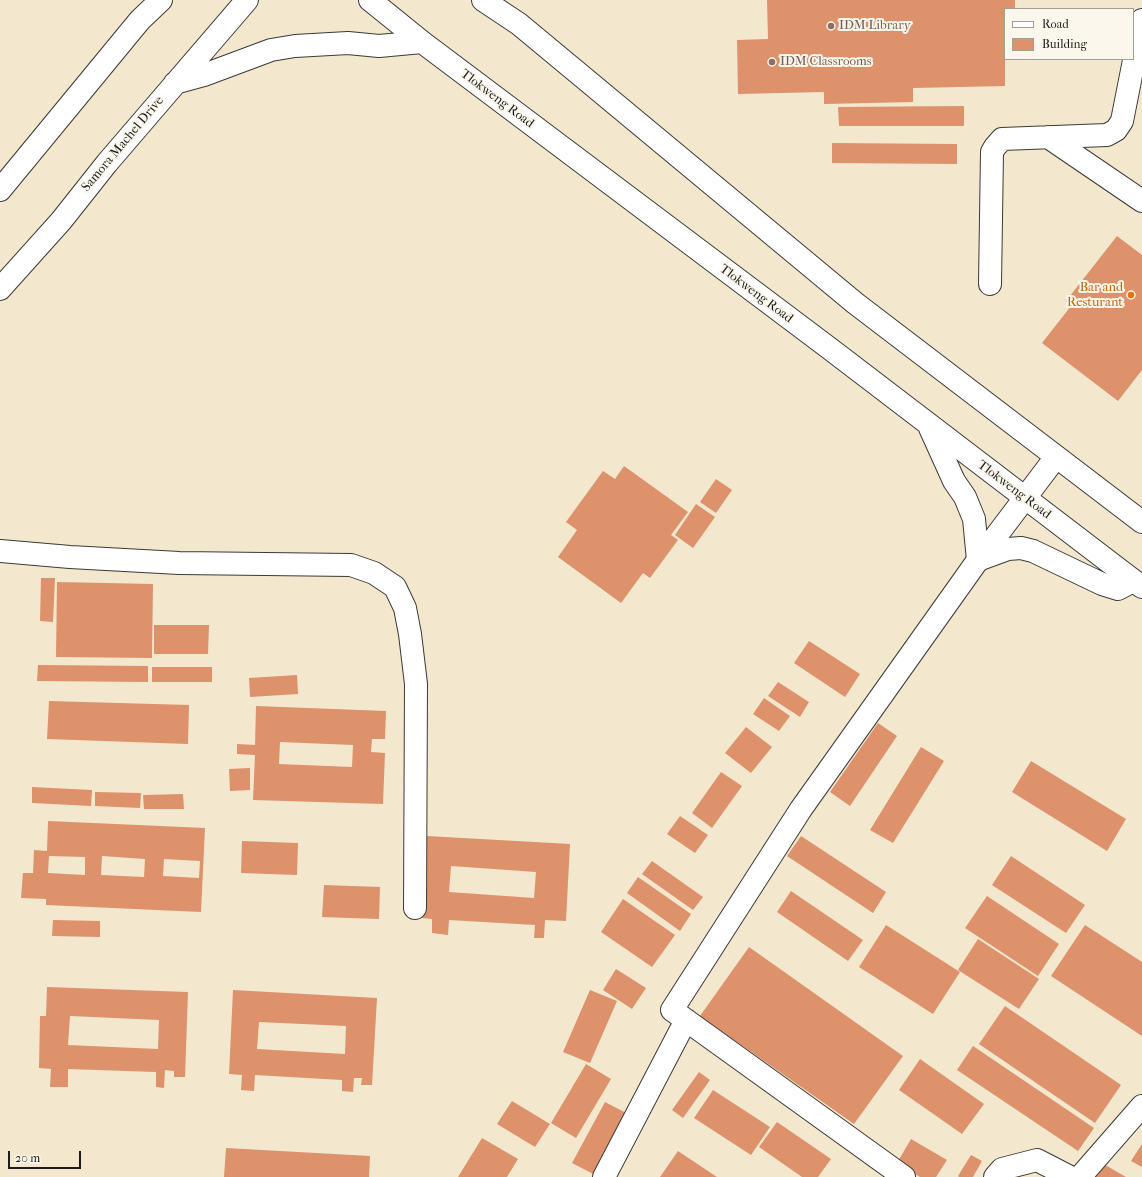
<!DOCTYPE html>
<style>
body{margin:0}
#map{position:relative;width:1142px;height:1177px;overflow:hidden;background:#f3e7ce;font-family:"IM FELL French Canon",serif}
canvas{display:block}
.legend{position:absolute;left:1004px;top:8px;width:130px;height:52px;box-sizing:border-box;background:#fbf7ec;border:1px solid #a29f99;margin:0;padding:5px 7px;list-style:none;font-size:12px;color:#1c1c1c}
.legend li{display:flex;align-items:center;gap:8px;height:20px}
.legend b{width:20px;border:1px solid #a29f99}
.scale{position:absolute;left:8px;top:1151px;width:73px;height:18px;box-sizing:border-box;border:2px solid #1c1c1c;border-top:0;padding-left:5px;font-size:12px;line-height:14px;white-space:nowrap;color:#1c1c1c;-webkit-text-stroke:3px #fbf7ec;paint-order:stroke}
</style>
<div id="map">
<canvas width="1142" height="1177"></canvas>
<ul class="legend">
<li><b style="height:5px;background:#fff"></b>Road</li>
<li><b style="height:11px;background:#dd926c"></b>Building</li>
</ul>
<div class="scale">20 m</div>
</div>
<script>
const ctx = document.querySelector('canvas').getContext('2d');
ctx.lineJoin = 'round';
function fillPath(path, color) { ctx.fillStyle = color; ctx.fill(path, 'evenodd'); }
const shape = rows => new Path2D(rows.map(r => 'M' + r).join(''));
function strokePath(path, color, width, dash) { ctx.strokeStyle = color; ctx.lineWidth = width; ctx.lineCap = dash ? 'butt' : 'round'; ctx.setLineDash(dash || []); ctx.stroke(path); }
function label(font, color, halo, rows, align = 'center') {
  ctx.font = font + ' "IM FELL French Canon",serif'; ctx.lineWidth = 4; ctx.setLineDash([]); ctx.textBaseline = 'middle'; ctx.strokeStyle = halo; ctx.fillStyle = color; for (const [text, x, y, turn = 0] of rows) {
    ctx.save(); ctx.translate(x, y); ctx.rotate((+turn || 0) * Math.PI / 180); ctx.textAlign = isNaN(turn) ? turn : align; if (halo) ctx.strokeText(text, 0, 0); ctx.fillText(text, 0, 0); ctx.restore();
  }
}
fillPath(shape([
 [767,0,1015,0,1015,9,1005,9,1005,86,913,88,913,102,824,104,824,92,738,94,737,40,768,39],
 [964,106,964,126,839,126,838,107],
 [832,143,957,144,957,164,832,163],
 [1117,236,1142,255,1142,370,1118,401,1042,343,1071,306,1066,301],
 [624,466,688,512,671,535,678,540,650,578,643,573,621,603,558,557,577,530,566,522,603,471,615,479],
 [716,479,732,490,716,513,700,502],
 [696,504,715,517,693,548,675,535],
 [41,578,55,578,53,622,40,621],
 [57,582,153,584,152,658,56,657],
 [154,625,209,625,208,654,154,654],
 [809,641,860,674,845,697,794,663],
 [38,665,148,666,148,682,37,681],
 [152,667,212,667,212,682,152,682],
 [297,675,298,694,250,697,249,678],
 [778,682,809,702,800,717,768,696],
 [764,698,790,716,779,731,753,714],
 [49,701,189,705,188,744,47,739],
 [256,706,386,711,385,739,372,739,371,752,385,753,383,804,253,800,255,755,237,754,237,744,255,745],
 [280,742,353,745,352,767,279,764],
 [878,723,897,736,850,806,830,792],
 [746,727,772,747,751,773,725,753],
 [921,747,944,761,893,843,870,830],
 [1031,761,1126,819,1107,851,1012,792],
 [250,768,250,790,230,791,229,769],
 [721,772,742,786,712,828,692,813],
 [32,787,92,790,91,806,32,803],
 [95,792,141,793,140,808,95,806],
 [183,794,184,809,144,809,143,795],
 [680,816,708,835,695,853,667,834],
 [48,821,205,828,201,912,46,905,46,899,21,898,23,873,33,873,34,850,47,851],
 [49,856,85,857,85,875,48,873],
 [102,856,145,859,144,877,101,875],
 [164,859,200,861,199,878,163,876],
 [427,836,570,844,566,921,545,920,544,938,534,938,535,925,449,920,448,935,432,933,432,919,422,918],
 [451,866,536,872,534,898,449,892],
 [801,836,886,892,873,913,787,856],
 [242,841,298,843,297,875,241,873],
 [1011,856,1085,905,1066,933,992,885],
 [652,861,703,897,693,910,642,874],
 [638,877,691,914,680,931,627,893],
 [324,885,380,887,379,919,322,917],
 [791,891,863,940,848,961,777,912],
 [987,896,1059,944,1038,976,965,928],
 [623,899,675,935,652,967,601,932],
 [53,920,100,921,100,937,52,936],
 [886,925,960,972,933,1014,859,967],
 [1085,925,1142,962,1142,1036,1051,976],
 [978,939,1039,979,1019,1009,958,970],
 [749,947,903,1056,854,1124,700,1016],
 [616,969,646,988,632,1009,603,990],
 [47,987,188,992,185,1077,174,1077,174,1071,165,1070,164,1088,156,1087,156,1072,68,1069,68,1087,50,1087,51,1069,39,1068,40,1016,46,1016],
 [70,1016,159,1020,158,1049,68,1045],
 [233,990,377,998,372,1085,361,1085,362,1078,354,1078,353,1092,342,1091,342,1080,255,1075,254,1091,241,1090,242,1075,229,1074],
 [259,1022,346,1026,345,1054,257,1049],
 [590,990,617,1001,590,1063,563,1052],
 [1005,1006,1121,1085,1095,1123,979,1044],
 [973,1046,1094,1128,1078,1151,957,1070],
 [920,1059,984,1104,962,1134,899,1090],
 [586,1064,611,1079,576,1138,551,1123],
 [699,1072,710,1080,683,1118,672,1110],
 [713,1090,770,1127,751,1155,694,1118],
 [512,1101,550,1124,535,1147,497,1124],
 [605,1102,630,1115,597,1176,572,1163],
 [777,1122,831,1159,818,1177,802,1177,759,1147],
 [482,1138,518,1159,507,1177,458,1177],
 [911,1139,947,1160,936,1177,920,1177,897,1163],
 [1142,1144,1142,1167,1131,1161],
 [226,1148,370,1156,369,1177,224,1177],
 [678,1151,717,1177,660,1177],
 [971,1155,982,1161,973,1177,959,1177,958,1176],
 [1100,1162,1126,1177,1090,1177]
]), '#dd926c');
const minor = shape([
 [1048,137,1142,201],
 [990,284,992,152,995,147,1002,139,1107,135,1116,130,1122,121,1142,20],
 [0,551,70,557,179,563,351,565,374,573,395,587,405,608,410,634,416,684,415,908],
 [604,1177,686,1020],
 [904,1177,672,1010,801,809,978,560,1056,457],
 [995,1177,1002,1169,1037,1160,1070,1177],
 [1080,1177,1142,1106]
]);
const major = shape([
 [370,0,422,42,829,348,1142,587],
 [483,0,519,24,855,303,1142,522],
 [175,83,204,75,271,50,295,46,348,43,379,46,422,42],
 [0,190,140,20,161,0],
 [0,289,61,221,107,163,247,0],
 [930,428,954,481,965,497,974,519,978,560,1008,549,1021,548,1033,551,1102,584,1118,589,1133,581]
]);
strokePath(minor, '#3c3a37', 24);
strokePath(major, '#3c3a37', 24);
strokePath(minor, '#fff', 22);
strokePath(major, '#fff', 22);
for (const [x, y, r, color] of [
 [831,26,4,"#8d6e63"],
 [772,62,4,"#8d6e63"],
 [1131,295,4,"#e8710a"]
]) { const dot = new Path2D(); dot.arc(x, y, r, 0, 2 * Math.PI); ctx.fillStyle = color; ctx.fill(dot); strokePath(dot, '#fbf7ec', 1.5); }
label('13px', '#785e54', '#fbf7ec', [
 ["IDM Library",839,26],
 ["IDM Classrooms",780,62]
], 'left');
label('13px', '#1c1c1c', '#fbf7ec', [
 ["Tlokweng Road",497,99,37],
 ["Samora Machel Drive",123,144,-50],
 ["Tlokweng Road",756,294,37],
 ["Tlokweng Road",1014,490,37]
]);
label('13px', '#c56008', '#fbf7ec', [
 ["Bar and",1123,288],
 ["Resturant",1123,303]
], 'right');
</script>
